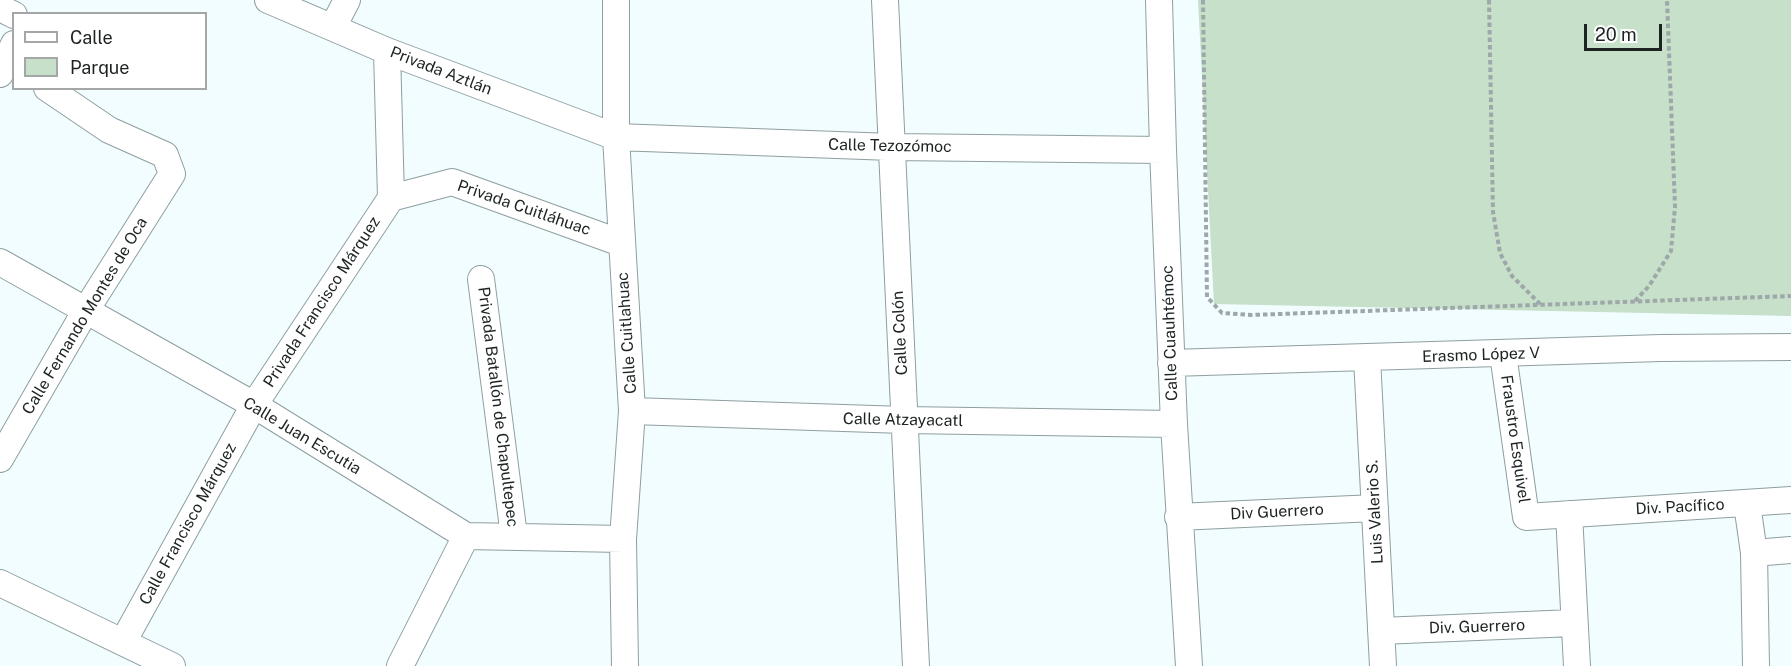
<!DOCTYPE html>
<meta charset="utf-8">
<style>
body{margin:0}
#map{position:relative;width:1791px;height:666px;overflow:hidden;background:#f1fdff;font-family:"Public Sans",sans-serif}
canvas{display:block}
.legend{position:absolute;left:12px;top:12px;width:195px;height:78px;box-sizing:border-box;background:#fff;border:2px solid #a5a7a7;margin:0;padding:8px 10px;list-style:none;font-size:18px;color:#1d2223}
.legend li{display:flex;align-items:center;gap:12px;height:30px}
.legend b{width:30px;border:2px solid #a5a7a7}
.scale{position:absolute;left:1584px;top:24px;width:78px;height:27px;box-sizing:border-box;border:3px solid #1d2223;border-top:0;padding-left:8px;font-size:18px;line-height:21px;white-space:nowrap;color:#1d2223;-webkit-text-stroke:4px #fff;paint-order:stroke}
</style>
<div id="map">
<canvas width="1791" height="666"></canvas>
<ul class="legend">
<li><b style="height:8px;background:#fff"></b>Calle</li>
<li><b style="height:16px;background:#c6e0c9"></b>Parque</li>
</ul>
<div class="scale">20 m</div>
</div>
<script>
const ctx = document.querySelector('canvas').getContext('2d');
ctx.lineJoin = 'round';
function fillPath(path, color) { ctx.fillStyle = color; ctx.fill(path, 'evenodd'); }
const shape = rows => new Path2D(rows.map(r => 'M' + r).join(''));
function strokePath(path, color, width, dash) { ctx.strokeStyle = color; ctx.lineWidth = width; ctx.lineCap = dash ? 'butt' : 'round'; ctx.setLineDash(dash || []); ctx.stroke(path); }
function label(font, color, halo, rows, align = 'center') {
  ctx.font = font + ' "Public Sans",sans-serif'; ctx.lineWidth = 4.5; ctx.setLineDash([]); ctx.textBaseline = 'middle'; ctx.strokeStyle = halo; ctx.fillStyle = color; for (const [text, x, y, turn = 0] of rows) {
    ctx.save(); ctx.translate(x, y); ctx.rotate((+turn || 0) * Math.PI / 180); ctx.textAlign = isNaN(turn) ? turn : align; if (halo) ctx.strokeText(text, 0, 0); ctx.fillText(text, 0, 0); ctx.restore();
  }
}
fillPath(shape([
 [1198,0,1791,0,1791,316,1214,304]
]), '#c6e0c9');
const minor = shape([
 [268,0,387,51,616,137,892,147,1163,150],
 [616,0,616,137,632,411,623,539,625,666],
 [885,0,916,666],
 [1159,0,1163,150,1174,424,1189,666],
 [0,8,14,15],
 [333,27,347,0],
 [387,51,391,198],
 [0,74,14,44],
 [391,198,452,182,621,243],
 [0,262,254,405,466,536,623,539],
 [481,279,514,536],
 [1503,354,1526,517,1791,500],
 [1367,358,1383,666],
 [1171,363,1661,348,1791,347],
 [632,411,904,420,1174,424],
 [0,459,86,310,172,174,165,155,109,130,47,88],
 [1747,504,1754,553,1756,666],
 [1569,514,1577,666],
 [1178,517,1375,508],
 [1754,553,1791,550],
 [0,583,172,666],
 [1381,631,1573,623],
 [123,642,254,405,391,198],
 [400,666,466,536]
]);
strokePath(minor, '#8f9ea0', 28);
strokePath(shape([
 [1203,0,1207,297,1222,313,1251,315,1791,296],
 [1489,0,1493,212,1500,253,1512,276,1540,304],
 [1635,301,1649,286,1671,251,1675,207,1667,0]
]), '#9ea7a9', 4, [4.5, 3]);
strokePath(minor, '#fff', 26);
label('16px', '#1d2223', '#fff', [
 ["Privada Aztlán",441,71,21],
 ["Calle Tezozómoc",890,146,1],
 ["Privada Cuitláhuac",524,208,19],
 ["Privada Francisco Márquez",322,302,-57],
 ["Calle Fernando Montes de Oca",85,316,-59],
 ["Calle Cuitlahuac",627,333,-94],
 ["Calle Colón",900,333,-93],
 ["Calle Cuauhtémoc",1170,333,-92],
 ["Erasmo López V",1481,355,-2],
 ["Privada Batallón de Chapultepec",498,407,83],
 ["Calle Atzayacatl",903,420,1],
 ["Calle Juan Escutia",302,436,31],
 ["Fraustro Esquivel",1515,439,82],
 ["Div. Pacífico",1680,507,-3],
 ["Div Guerrero",1277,512,-3],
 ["Luis Valerio S.",1375,512,-93],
 ["Calle Francisco Márquez",188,524,-61],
 ["Div. Guerrero",1477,627,-2]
]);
</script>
